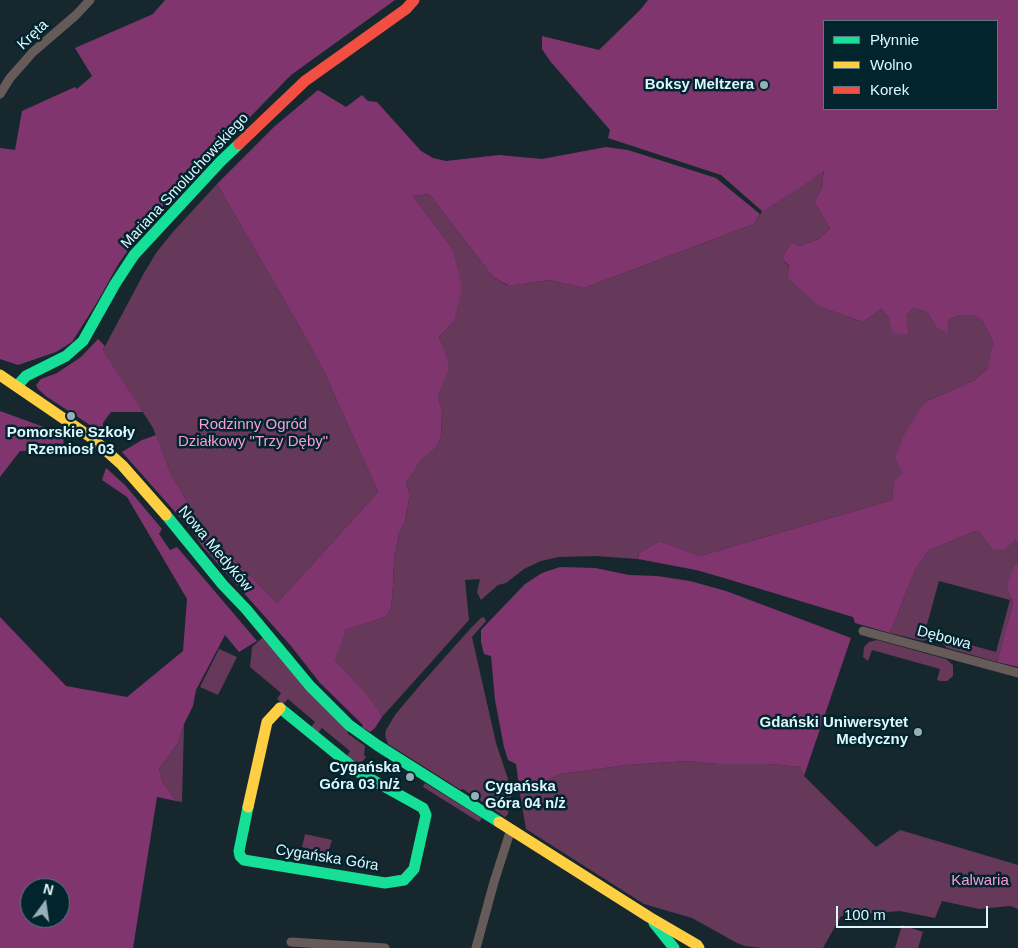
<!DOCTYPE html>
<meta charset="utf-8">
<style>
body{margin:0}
#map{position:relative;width:1018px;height:948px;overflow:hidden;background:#16282d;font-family:Arial,sans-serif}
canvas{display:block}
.legend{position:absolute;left:823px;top:20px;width:175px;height:90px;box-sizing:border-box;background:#02242d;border:1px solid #5a7881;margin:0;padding:6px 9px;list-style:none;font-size:15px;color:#def7ff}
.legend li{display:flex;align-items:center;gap:10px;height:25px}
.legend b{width:25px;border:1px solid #5a7881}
.north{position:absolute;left:20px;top:878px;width:50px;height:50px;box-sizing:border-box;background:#02242d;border:1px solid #5a7881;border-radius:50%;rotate:14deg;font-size:14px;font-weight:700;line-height:20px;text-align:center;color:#def7ff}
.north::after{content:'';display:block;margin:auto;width:18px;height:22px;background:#98afb6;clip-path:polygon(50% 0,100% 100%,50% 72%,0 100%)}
.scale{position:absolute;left:836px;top:906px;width:152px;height:22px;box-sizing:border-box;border:2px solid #def7ff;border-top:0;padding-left:6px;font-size:15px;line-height:18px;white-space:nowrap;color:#def7ff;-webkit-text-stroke:4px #02242d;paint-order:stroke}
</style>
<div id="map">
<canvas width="1018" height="948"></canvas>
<ul class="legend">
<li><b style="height:6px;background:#16e098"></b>Płynnie</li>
<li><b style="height:6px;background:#ffcf43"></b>Wolno</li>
<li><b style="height:6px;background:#f24e42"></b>Korek</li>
</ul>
<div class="north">N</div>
<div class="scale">100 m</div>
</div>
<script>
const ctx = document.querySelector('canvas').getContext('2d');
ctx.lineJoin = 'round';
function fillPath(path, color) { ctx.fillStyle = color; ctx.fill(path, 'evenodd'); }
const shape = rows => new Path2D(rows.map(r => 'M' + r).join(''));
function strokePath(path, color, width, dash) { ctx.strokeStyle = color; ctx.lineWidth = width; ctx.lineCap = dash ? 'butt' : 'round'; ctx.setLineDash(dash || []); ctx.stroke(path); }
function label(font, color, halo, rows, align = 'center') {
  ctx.font = font + ' Arial,sans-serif'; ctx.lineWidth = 5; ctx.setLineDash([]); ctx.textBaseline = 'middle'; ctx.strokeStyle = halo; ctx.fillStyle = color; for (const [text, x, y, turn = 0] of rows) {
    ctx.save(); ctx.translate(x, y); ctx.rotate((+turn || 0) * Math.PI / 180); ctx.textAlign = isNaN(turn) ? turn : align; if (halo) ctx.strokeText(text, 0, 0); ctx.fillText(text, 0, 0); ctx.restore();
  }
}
fillPath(shape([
 [824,170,821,190,814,202,830,228,819,239,799,246,791,242,782,258,820,307,863,322,881,309,889,318,906,316,914,308,928,313,936,327,948,333,949,319,961,315,974,315,983,322,993,342,989,367,975,380,925,402,903,474,894,481,892,500,700,556,660,541,639,553,638,559,595,556,559,557,541,561,524,569,506,583,498,585,481,600,477,592,480,579,465,580,469,620,382,717,380,712,333,660,342,643,344,630,374,621,386,616,391,608,393,586,394,560,399,533,405,521,410,495,406,483,422,457,436,448,441,437,442,411,438,396,448,368,444,347,439,337,454,321,452,248,413,196,429,194,493,277,508,286,549,280,584,288,754,224,761,213],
 [217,184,306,338,326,376,378,492,277,603,207,532,196,517,171,474,153,428,103,350,144,273,156,253,172,233],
 [975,531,980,533,992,549,1015,540,1018,544,1018,561,1014,566,1011,599,1013,603,997,662,947,648,943,644,942,638,942,637,996,652,1010,600,939,581,926,628,934,632,929,639,923,641,890,633,915,570,928,551],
 [484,617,486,621,472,637,496,743,512,791,508,814,505,817,463,789,461,790,388,744,385,735,386,730,395,715,421,684,471,628,481,618],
 [263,637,349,731,347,733,365,746,364,755,366,757,362,762,355,763,347,756,350,751,322,728,318,733,311,727,315,722,288,699,283,704,277,699,281,693,250,667,252,647],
 [877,640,946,659,953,665,953,676,947,681,940,681,937,680,940,669,872,650,868,661,863,657,864,647,869,642],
 [219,649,237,657,218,695,200,687],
 [184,724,182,802,176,801,162,781,159,769,178,743],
 [688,761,718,764,770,764,802,767,804,776,876,847,900,830,1018,865,1018,909,1010,906,979,909,942,901,935,918,900,911,841,916,823,948,762,948,745,946,737,943,692,918,644,904,526,829,520,794,560,774,627,765],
 [425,783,482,818,479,822,423,787],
 [305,834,332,840,328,853,302,847],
 [902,925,923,932,918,948,895,948]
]), '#66385a');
fillPath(shape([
 [165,0,395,0,291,75,148,222,119,263,96,304,72,342,56,352,18,365,0,359,0,148,15,150,22,111,75,87,77,89,92,76,75,48,153,14],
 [648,0,1018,0,1018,544,1015,540,1004,550,992,549,980,533,975,531,928,551,915,570,890,633,855,623,853,617,724,578,696,570,638,559,639,553,660,541,700,556,892,500,894,481,903,473,895,458,904,435,925,402,975,380,988,368,993,342,983,322,974,315,961,315,949,319,948,334,936,327,928,313,914,308,906,316,908,335,893,333,889,318,881,309,863,322,820,307,788,278,789,266,782,258,791,242,799,246,819,239,830,228,814,202,821,190,824,171,761,213,762,211,721,175,608,138,610,130,550,61,542,49,542,36,599,50,640,10],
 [824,21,997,21,997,109,824,109],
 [318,90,346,107,362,95,368,101,377,102,421,151,433,158,446,161,499,155,542,159,606,147,628,150,716,178,760,214,754,224,584,288,549,280,509,286,493,277,429,194,413,196,452,248,462,287,454,321,439,337,444,347,449,368,438,396,442,411,441,437,436,448,422,458,406,483,410,495,405,521,399,533,394,560,393,586,391,608,386,616,374,621,345,630,342,643,334,660,364,692,380,712,382,717,375,728,370,732,362,727,363,725,320,683,291,646,202,546,192,531,122,452,142,440,156,435,171,474,196,517,207,532,277,603,378,492,326,376,306,338,217,184,275,126],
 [98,339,105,346,103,350,143,412,111,412,103,423,103,435,87,423,47,397,38,389,36,385,41,379,57,373,81,357],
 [0,411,63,434,64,450,20,451,0,477],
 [106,468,125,485,162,529,159,534,170,550,177,547,257,641,239,652,225,635,196,690,193,706,184,724,178,743,159,769,162,781,176,801,157,797,133,948,0,948,0,617,66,686,127,697,183,651,187,599,127,497,102,480],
 [30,888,60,888,60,918,30,918],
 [1018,561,1018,667,997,662,1013,603,1007,586,1014,566],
 [560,567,595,568,629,575,657,576,690,581,726,591,851,638,804,776,801,767,770,764,718,764,688,761,627,765,560,774,520,794,516,764,508,760,504,747,495,700,491,656,484,654,481,642,481,630,525,584,542,573]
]), '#81356f');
strokePath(shape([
 [0,94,10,78,33,52,76,15,90,0],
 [863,631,1018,673],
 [291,942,385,948],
 [476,948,494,882,511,829]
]), '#665b58', 9);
strokePath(shape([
 [17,386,26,376,66,356,83,341,115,284,134,255,221,161,239,144],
 [166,515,223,585,246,609,310,686,349,725,377,745,499,822],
 [248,807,239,851,240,856,244,860,385,883,404,880,414,869,426,815,423,808,360,773,280,708],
 [654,923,674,948]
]), '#16e098', 11);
strokePath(shape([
 [0,375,92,438,122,465,166,515],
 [248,807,267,722,280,708],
 [499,822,649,917,697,945,699,948]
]), '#ffcf43', 11);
strokePath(shape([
 [239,144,305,81,406,9,414,0]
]), '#f24e42', 11);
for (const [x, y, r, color] of [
 [764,85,5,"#98afb6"],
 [71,416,5,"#98afb6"],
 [918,732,5,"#98afb6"],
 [410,777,5,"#98afb6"],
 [475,796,5,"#98afb6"]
]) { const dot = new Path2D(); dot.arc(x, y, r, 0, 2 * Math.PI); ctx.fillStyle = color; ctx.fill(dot); strokePath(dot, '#02242d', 2); }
label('15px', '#def7ff', '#02242d', [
 ["Kręta",33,35,-43],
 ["Mariana Smoluchowskiego",185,181,-47],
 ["Nowa Medyków",215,549,50],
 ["Dębowa",944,638,15],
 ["Cygańska Góra",327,858,9]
]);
label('bold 15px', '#def7ff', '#02242d', [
 ["Boksy Meltzera",754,85],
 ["Pomorskie Szkoły",71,433,"center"],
 ["Rzemiosł 03",71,450,"center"],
 ["Gdański Uniwersytet",908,723],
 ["Medyczny",908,740],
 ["Cygańska",400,768],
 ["Góra 03 n/ż",400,785],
 ["Cygańska",485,787,"left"],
 ["Góra 04 n/ż",485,804,"left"]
], 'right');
label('15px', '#fa9adb', '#02242d', [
 ["Rodzinny Ogród",253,425],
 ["Działkowy \"Trzy Dęby\"",253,442],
 ["Kalwaria",980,881]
]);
</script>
